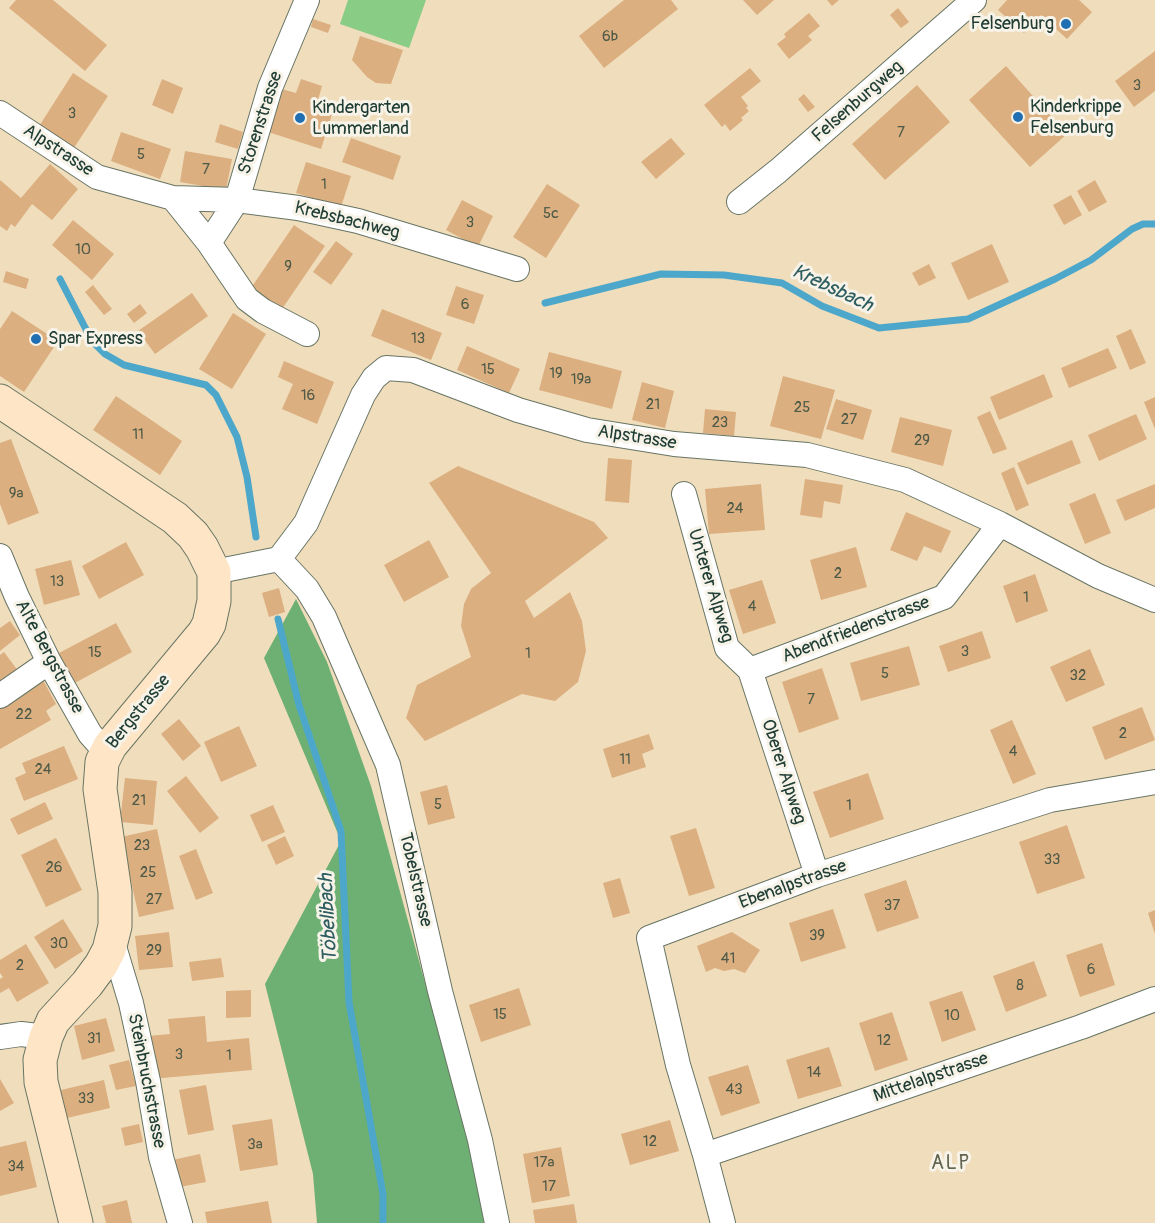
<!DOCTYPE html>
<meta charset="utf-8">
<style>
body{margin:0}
canvas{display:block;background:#f0ddbc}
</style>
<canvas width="1155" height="1223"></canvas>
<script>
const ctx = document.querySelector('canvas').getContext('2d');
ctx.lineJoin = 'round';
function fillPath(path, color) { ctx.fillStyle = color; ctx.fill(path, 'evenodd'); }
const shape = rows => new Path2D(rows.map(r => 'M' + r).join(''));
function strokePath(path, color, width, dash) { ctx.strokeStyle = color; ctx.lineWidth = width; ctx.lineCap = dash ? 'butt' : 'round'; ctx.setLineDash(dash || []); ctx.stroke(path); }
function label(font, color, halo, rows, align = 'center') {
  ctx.font = font + ' Pangolin,sans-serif'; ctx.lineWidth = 6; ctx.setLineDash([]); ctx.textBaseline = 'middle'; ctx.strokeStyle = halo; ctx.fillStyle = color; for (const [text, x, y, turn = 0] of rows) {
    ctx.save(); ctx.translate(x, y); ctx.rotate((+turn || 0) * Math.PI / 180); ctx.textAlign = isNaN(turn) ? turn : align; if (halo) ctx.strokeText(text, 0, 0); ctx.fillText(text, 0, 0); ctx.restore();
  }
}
fillPath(shape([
 [348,0,426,0,409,48,340,24]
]), '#88cc86');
fillPath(shape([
 [296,599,327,662,371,786,469,1143,484,1223,317,1223,313,1174,265,984,341,841,264,658]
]), '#6eb073');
strokePath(shape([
 [60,279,92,341,105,354,124,365,206,385,216,395,237,437,247,477,256,537],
 [545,303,661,274,724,275,782,283,822,306,879,328,968,319,1055,279,1091,260,1132,229,1143,224,1155,224],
 [278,619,299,705,341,831,349,1002,383,1194,383,1223]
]), '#4da7ca', 7);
fillPath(shape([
 [16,0,53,0,107,45,85,71,9,8],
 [624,0,671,0,678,9,604,68,579,36],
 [743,0,774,0,757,15],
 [827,0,839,0,832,6],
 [1007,0,1079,0,1092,12,1067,39,1041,15,1024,33,998,10],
 [898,8,909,22,901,28,890,15],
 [809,13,820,26,808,36,812,40,789,59,777,44,786,37,784,34],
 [313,19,331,25,328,33,311,27],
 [360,36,403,50,391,84,376,83,367,77,352,60],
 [1155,51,1155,91,1134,107,1115,81],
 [1006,66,1067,134,1030,167,969,100],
 [750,68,761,81,741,97,748,106,746,108,749,111,741,118,743,120,730,131,725,124,722,127,704,105],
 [73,73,108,96,70,154,36,131],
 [162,79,183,88,173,114,152,105],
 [301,79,322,86,318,100,335,105,321,149,265,131,278,88,296,93],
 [917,85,950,122,885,180,852,144],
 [804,94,815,107,808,112,798,99],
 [220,124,243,132,238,149,215,142],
 [121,132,171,149,160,179,111,161],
 [351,138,401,156,393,180,342,162],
 [671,138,685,154,656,179,641,162],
 [185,151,232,159,226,190,180,182],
 [306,162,351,176,341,207,296,193],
 [50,164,78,189,52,220,32,204,15,227,11,224,7,231,0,226,0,180,21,198],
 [1095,180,1107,202,1089,212,1077,191],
 [547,184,580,205,546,258,513,237],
 [1071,195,1082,215,1064,225,1053,205],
 [462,200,493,216,478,247,446,230],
 [73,220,114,254,92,280,52,245],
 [294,225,325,246,282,309,251,288],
 [336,241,353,254,331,285,313,272],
 [992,244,1009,282,968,300,951,263],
 [929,264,936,278,919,286,912,273],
 [6,271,29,279,26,289,3,282],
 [93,285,112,309,104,315,85,292],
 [456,286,484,295,474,324,446,315],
 [192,293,208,316,155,354,138,331],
 [140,304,147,313,134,323,127,314],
 [382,309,442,333,431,360,371,336],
 [12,311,58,341,24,392,0,376,0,329],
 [233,313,266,334,232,389,199,369],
 [1131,329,1146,363,1130,370,1116,336],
 [467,346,520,369,509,393,457,370],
 [1108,348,1117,368,1069,388,1061,368],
 [549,352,622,371,612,409,539,390],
 [284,361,334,382,317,424,282,409,293,384,278,377],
 [1044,374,1053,397,999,420,990,397],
 [783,376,835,390,821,439,770,426],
 [642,382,674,391,665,428,632,420],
 [116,396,182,441,160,475,93,430],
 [1155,397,1155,429,1144,402],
 [836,399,872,410,863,440,826,429],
 [705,409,736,412,734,436,703,433],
 [990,411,1007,449,993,454,977,417],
 [1136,414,1147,439,1099,461,1088,435],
 [900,417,952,430,943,466,891,452],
 [11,439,39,513,8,525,0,504,0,443],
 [1072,440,1081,463,1027,485,1017,463],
 [608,458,632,460,629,503,605,501],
 [458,466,594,522,608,538,525,601,534,618,570,592,582,621,586,651,578,682,555,701,522,694,425,741,406,718,417,685,471,657,461,626,464,604,471,589,491,573,429,483],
 [1014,467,1029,505,1016,511,1001,473],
 [805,479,843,485,840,504,824,501,822,518,800,515],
 [761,484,765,530,709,534,705,489],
 [1155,484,1155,508,1125,521,1116,500],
 [1095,493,1111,533,1085,544,1069,504],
 [906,512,951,531,941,553,924,546,917,561,890,550],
 [429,540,449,577,404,602,384,565],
 [126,542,144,575,99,599,82,566],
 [856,547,867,587,821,600,810,560],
 [71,560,80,595,44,605,35,569],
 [1035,574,1048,611,1016,623,1003,586],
 [762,580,776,623,743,634,729,590],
 [279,588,285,612,269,617,262,593],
 [10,621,20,635,0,651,0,628],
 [116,623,132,652,73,684,57,654],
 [982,631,991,658,948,672,939,646],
 [909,646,920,685,861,701,850,663],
 [1090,649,1105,685,1066,702,1050,667],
 [4,652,22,676,0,692,0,655],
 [822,668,839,719,799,733,782,682],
 [42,678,56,704,46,711,51,720,0,749,0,702],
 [1142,707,1155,740,1105,760,1092,727],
 [179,719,201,746,183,761,161,734],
 [1012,720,1036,774,1013,784,990,730],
 [239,726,257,766,221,782,204,742],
 [649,734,654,749,642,754,646,767,612,778,603,749],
 [64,746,78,779,24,801,15,778,26,773,22,763],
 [868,773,884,819,830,838,813,792],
 [186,776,219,818,200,833,167,791],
 [125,778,157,781,153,825,120,822],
 [447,785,455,818,428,825,420,792],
 [45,802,53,819,18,835,10,819],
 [273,805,285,832,262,842,250,815],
 [1067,825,1085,878,1037,894,1019,842],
 [696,828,715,888,689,896,670,836],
 [157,829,174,909,139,917,121,837],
 [285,836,294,856,276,865,267,845],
 [56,838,82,890,46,907,21,855],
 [196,849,213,893,196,900,179,856],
 [620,878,630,913,613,918,603,883],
 [906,880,919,918,877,932,864,894],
 [833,909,846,948,801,962,789,923],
 [1155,910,1155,934,1148,913],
 [63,919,83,951,55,969,34,937],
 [169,932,173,967,139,970,135,936],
 [732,932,760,950,745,973,734,969,724,971,715,968,706,972,697,946],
 [1102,943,1115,985,1080,997,1066,955],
 [26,944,49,983,17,1002,9,988,0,993,0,979,3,977,0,973,0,960],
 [221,958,224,977,192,981,189,962],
 [1034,961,1047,996,1006,1012,993,976],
 [519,988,531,1025,481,1042,469,1005],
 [251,990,251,1017,226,1018,226,991],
 [962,991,976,1030,942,1042,929,1002],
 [892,1012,908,1060,875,1071,859,1023],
 [205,1016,207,1042,249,1038,252,1070,151,1079,148,1036,170,1034,168,1019],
 [106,1018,115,1051,82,1060,74,1026],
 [829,1047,842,1086,798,1099,786,1060],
 [129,1060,136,1086,116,1090,109,1065],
 [748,1065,760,1103,721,1116,708,1077],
 [0,1079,14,1103,0,1111],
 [104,1080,110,1108,67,1118,61,1090],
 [206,1085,214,1130,188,1135,179,1090],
 [272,1119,278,1165,240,1171,232,1125],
 [670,1120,679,1151,630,1165,621,1134],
 [139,1124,143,1142,125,1146,121,1128],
 [26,1141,37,1187,0,1196,0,1147],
 [561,1147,570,1196,532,1203,523,1154],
 [200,1154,206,1182,174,1188,168,1161],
 [127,1200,132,1223,106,1223,102,1206],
 [268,1201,272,1223,207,1223,205,1212],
 [574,1204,577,1223,535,1223,533,1210]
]), '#dbaf80');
const minor = shape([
 [0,113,97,177,173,198,209,243,247,299,263,311,307,334],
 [173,198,237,200,298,208,358,221,517,269],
 [739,202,778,171,974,0],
 [209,243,237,200,270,88,307,0],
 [684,494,727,648,750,670,817,875],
 [0,556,17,597,49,662,90,734,106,752],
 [279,559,307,589,324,617,388,765,440,991,480,1140,497,1223],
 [214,572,279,559,306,523,363,395,374,378,386,368,413,370,518,410,587,430,674,444,807,455,905,480,1000,524,1098,576,1155,600],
 [750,670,944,597,1000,524],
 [0,696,49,662],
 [112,940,131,1003,148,1081,161,1157,180,1223],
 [0,1037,21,1034,46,1037],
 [705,1155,1081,1027,1155,999],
 [723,1223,705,1155,678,1065,649,938,817,875,1050,800,1155,782]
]);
const secondary = shape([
 [0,401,175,518,193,535,202,548,214,572,214,601,209,624,204,633,120,734,110,746,102,762,100,789,115,892,115,926,109,950,101,965,87,984,53,1021,46,1037,40,1060,41,1082,76,1223]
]);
strokePath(minor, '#687564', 26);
strokePath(secondary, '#687564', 35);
strokePath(minor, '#fff', 24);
strokePath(secondary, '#fde5c5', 33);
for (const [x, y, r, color] of [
 [1066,24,6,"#1f6fb2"],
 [1018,117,6,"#1f6fb2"],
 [300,118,6,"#1f6fb2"],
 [36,339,6,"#1f6fb2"]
]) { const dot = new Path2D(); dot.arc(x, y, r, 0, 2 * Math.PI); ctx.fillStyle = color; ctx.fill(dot); strokePath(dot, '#f7f3e8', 2); }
label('15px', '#4e5a47', null, [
 ["6b",610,37],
 ["3",1137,86],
 ["3",72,114],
 ["7",901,133],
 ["5",141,155],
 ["7",206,170],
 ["1",324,185],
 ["5c",551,214],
 ["3",470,223],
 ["10",83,250],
 ["9",288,267],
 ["6",465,305],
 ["13",418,339],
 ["15",488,370],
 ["19",556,374],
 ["19a",581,380],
 ["16",308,396],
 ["21",653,405],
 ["25",802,408],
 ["27",849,420],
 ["23",720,423],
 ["11",138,435],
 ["29",922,441],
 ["9a",16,494],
 ["24",735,509],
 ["2",838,574],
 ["13",57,582],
 ["1",1026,598],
 ["4",752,607],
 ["3",965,652],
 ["15",95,653],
 ["1",528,654],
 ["5",885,674],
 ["32",1078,676],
 ["7",811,700],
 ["22",24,715],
 ["2",1123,734],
 ["4",1013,752],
 ["11",625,760],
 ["24",43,770],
 ["21",139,801],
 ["5",438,805],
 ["1",849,806],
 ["23",142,846],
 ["33",1052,860],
 ["26",54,868],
 ["25",148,873],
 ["27",154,900],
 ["37",892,906],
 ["39",817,936],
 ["30",59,944],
 ["29",154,951],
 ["41",728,959],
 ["2",20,966],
 ["6",1091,970],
 ["8",1020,986],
 ["15",500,1015],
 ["10",952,1016],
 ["31",94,1039],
 ["12",884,1041],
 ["3",179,1055],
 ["1",229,1056],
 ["14",814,1073],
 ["43",734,1090],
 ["33",86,1099],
 ["12",650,1142],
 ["3a",255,1145],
 ["17a",544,1163],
 ["34",16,1167],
 ["17",549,1187]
]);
label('18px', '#1f3d34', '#f7f3e8', [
 ["Felsenburg",1054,24,"right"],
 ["Kinderkrippe",1030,107],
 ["Felsenburg",1030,128],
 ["Kindergarten",312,108],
 ["Lummerland",312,129],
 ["Spar Express",48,339]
], 'left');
label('18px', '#1f3d34', '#f7f3e8', [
 ["Felsenburgweg",858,102,-41],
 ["Storenstrasse",261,123,-72],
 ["Alpstrasse",58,151,33],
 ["Krebsbachweg",347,221,14],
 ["Alpstrasse",637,438,9],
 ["Unterer Alpweg",710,586,73],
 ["Abendfriedenstrasse",856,630,-21],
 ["Alte Bergstrasse",49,657,62],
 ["Bergstrasse",139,712,-51],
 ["Oberer Alpweg",783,772,72],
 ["Tobelstrasse",415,880,77],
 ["Ebenalpstrasse",793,885,-20],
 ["Mittelalpstrasse",931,1078,-19],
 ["Steinbruchstrasse",146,1081,79]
]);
label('italic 20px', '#2d5d61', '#f7f3e8', [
 ["Krebsbach",832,289,25],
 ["Töbelibach",329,918,-93]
]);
ctx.letterSpacing = '1.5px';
label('20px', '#61654f', '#f7f3e8', [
 ["ALP",951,1164]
]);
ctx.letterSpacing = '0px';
</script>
